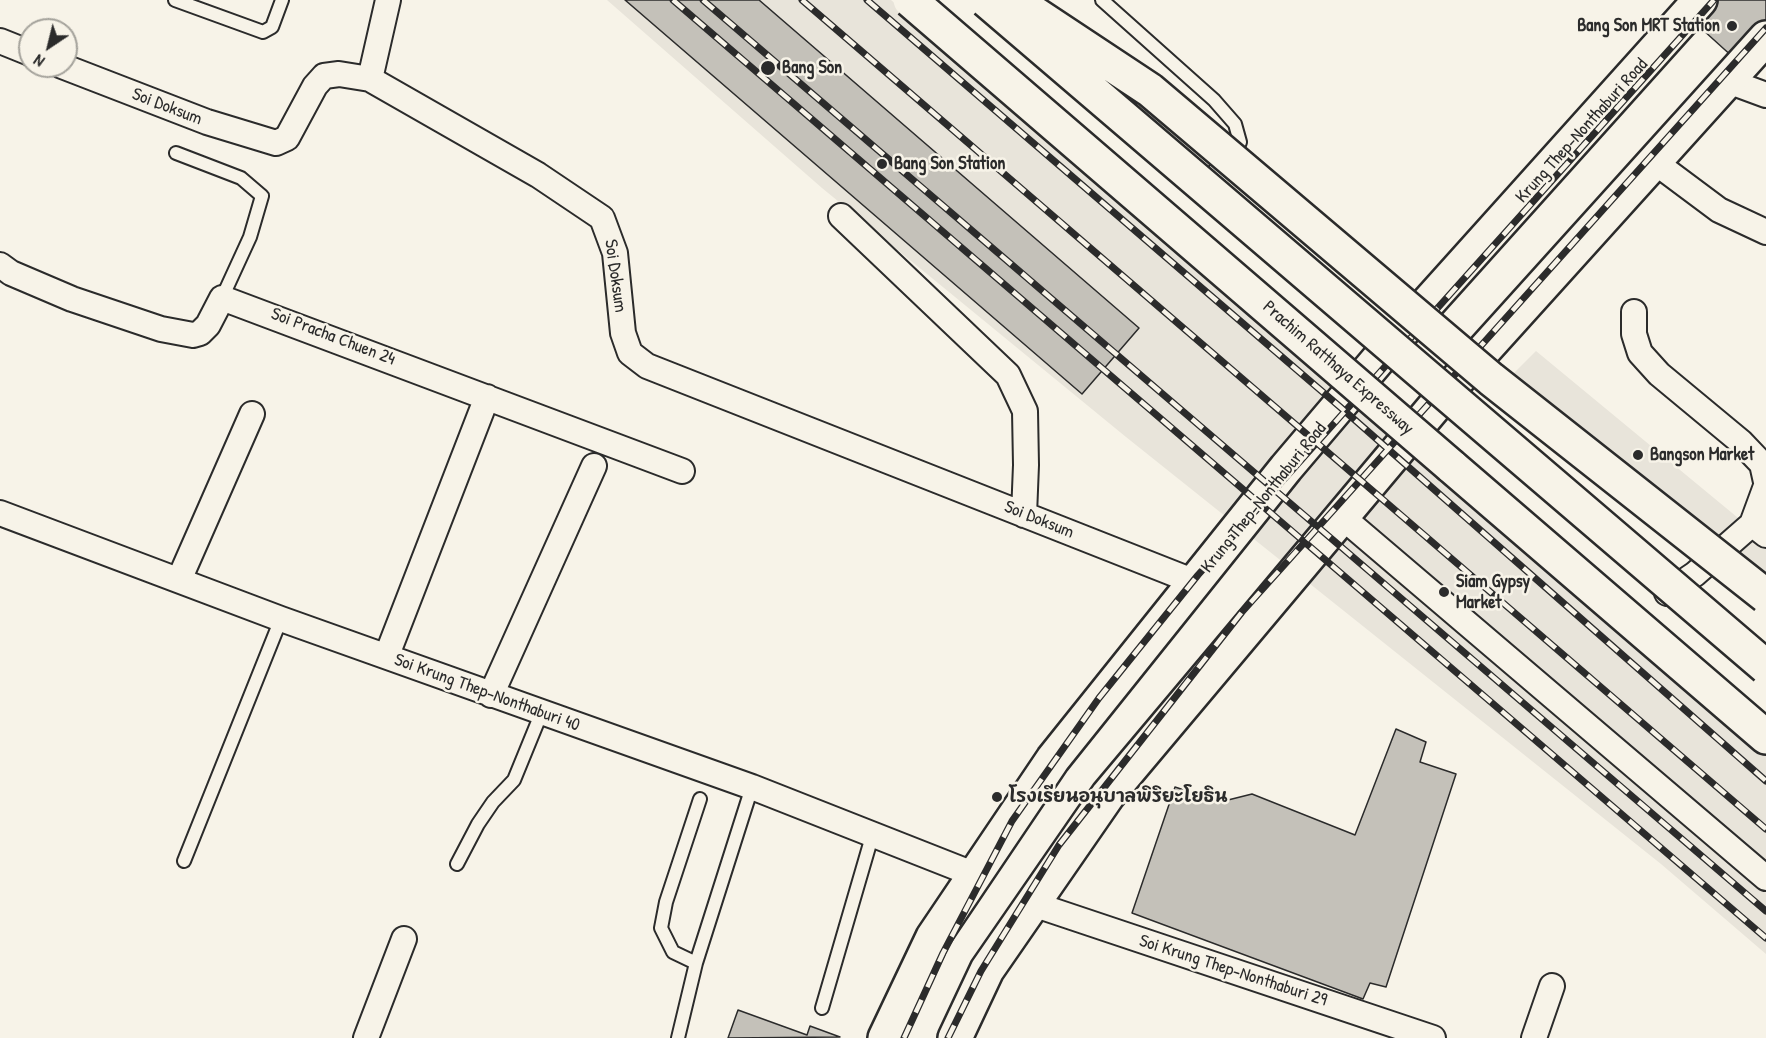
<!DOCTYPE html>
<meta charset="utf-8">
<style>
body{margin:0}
#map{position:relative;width:1766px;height:1038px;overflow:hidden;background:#f7f3e8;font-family:"Patrick Hand",sans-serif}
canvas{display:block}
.north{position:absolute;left:18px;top:18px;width:60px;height:60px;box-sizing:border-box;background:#f7f3e8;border:2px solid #a5a39c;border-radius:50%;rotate:215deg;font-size:16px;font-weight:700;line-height:24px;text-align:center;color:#2b2b2b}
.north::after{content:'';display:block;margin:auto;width:21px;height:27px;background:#2b2b2b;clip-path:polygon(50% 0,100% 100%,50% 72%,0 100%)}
</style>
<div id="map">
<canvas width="1766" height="1038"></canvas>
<div class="north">N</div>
</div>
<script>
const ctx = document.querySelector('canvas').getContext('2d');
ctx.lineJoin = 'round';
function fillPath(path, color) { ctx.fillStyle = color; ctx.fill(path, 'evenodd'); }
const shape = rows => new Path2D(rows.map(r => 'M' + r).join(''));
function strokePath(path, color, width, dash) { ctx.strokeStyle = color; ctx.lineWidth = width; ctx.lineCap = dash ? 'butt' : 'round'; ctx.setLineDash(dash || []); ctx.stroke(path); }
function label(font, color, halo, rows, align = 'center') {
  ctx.font = font + ' "Patrick Hand","Playpen Sans Thai",sans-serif'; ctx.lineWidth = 5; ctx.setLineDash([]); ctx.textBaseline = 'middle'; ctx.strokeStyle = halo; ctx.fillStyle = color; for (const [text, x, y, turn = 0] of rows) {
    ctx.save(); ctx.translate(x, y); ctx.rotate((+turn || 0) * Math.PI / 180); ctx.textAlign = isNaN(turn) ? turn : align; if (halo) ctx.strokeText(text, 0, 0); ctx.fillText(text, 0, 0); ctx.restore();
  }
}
fillPath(shape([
 [607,0,891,0,1766,753,1766,954,1661,864,1126,437,822,188],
 [1536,351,1766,541,1766,578,1512,375]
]), '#e8e4da');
const building = shape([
 [625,0,759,0,1139,328,1082,394,625,0],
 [1691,0,1766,0,1766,44,1745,68,1682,11,1691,0],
 [1396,729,1426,742,1420,762,1456,774,1386,987,1370,983,1363,999,1132,913,1175,787,1220,802,1252,794,1355,835,1396,729],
 [738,1010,807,1035,810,1026,840,1037,728,1038,738,1010]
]);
fillPath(building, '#c4c1b9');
strokePath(building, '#2b2b2b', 1.5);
const service = shape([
 [175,0,263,32,272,27,282,0],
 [1102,0,1214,100,1235,124,1240,142,1234,157],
 [176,153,241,178,262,196,250,237,222,298],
 [184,861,281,619],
 [457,864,478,824,493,802,514,780,541,714],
 [696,963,673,952,661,928,666,902,700,799],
 [822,1008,873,833],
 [678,1038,696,963,752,787]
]);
const minor = shape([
 [0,41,30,53],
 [62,66,207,122,276,143,287,138,315,86,324,76,339,74,370,79,538,175,602,218,615,253,623,333,630,353,647,366,1195,582],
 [370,79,388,0],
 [1728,81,1766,95],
 [1656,163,1719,210,1766,232],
 [841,216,1008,375,1025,411,1026,465,1024,515],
 [0,265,11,273,72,299,161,329,193,335,200,333,208,325,222,298,682,471],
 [1634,312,1634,334,1640,353,1659,374,1741,442,1762,464,1766,482],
 [0,513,281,619,752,787,973,874],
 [1341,516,1766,878],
 [1752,524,1766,486],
 [179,580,252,414],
 [1667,593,1695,574,1752,524,1766,535],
 [387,655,487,397],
 [491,695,594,466],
 [1033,904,1433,1038],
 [366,1038,404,939],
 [1534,1038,1552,986]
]);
const tertiary = shape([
 [1224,172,1379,317]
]);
const secondary = shape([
 [885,1038,933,937,1053,759,1286,468,1399,335,1700,0],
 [955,1038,987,970,1108,795,1450,388,1766,38]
]);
const motorway = shape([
 [1451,466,1766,737]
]);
strokePath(service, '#2b2b2b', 16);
strokePath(minor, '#2b2b2b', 28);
strokePath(tertiary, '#2b2b2b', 34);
strokePath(secondary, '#2b2b2b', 38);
strokePath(motorway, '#2b2b2b', 38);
strokePath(service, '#f7f3e8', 12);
strokePath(minor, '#f7f3e8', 24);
strokePath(tertiary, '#f7f3e8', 30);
strokePath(secondary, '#f7f3e8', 33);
strokePath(motorway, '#f7f3e8', 33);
const rail = shape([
 [673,0,1766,938],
 [703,0,1766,911],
 [802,0,1766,829],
 [867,0,1339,406,1766,781],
 [904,1038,943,953,1012,821,1099,698,1198,575,1714,0],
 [948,1038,981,971,1059,845,1242,612,1766,28]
]);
strokePath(rail, '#2b2b2b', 7);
strokePath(rail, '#f7f3e8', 4.5, [14]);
const motorwayBridge = shape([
 [910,0,1451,466],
 [986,0,1766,667],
 [1014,0,1150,90,1491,379,1766,596]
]);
strokePath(motorwayBridge, '#2b2b2b', 38, []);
strokePath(motorwayBridge, '#f7f3e8', 33);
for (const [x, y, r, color] of [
 [1732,26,6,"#2b2b2b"],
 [768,68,8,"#2b2b2b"],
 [882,164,6,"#2b2b2b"],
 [1638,455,6,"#2b2b2b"],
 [1444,592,6,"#2b2b2b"],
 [997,797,6,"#2b2b2b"]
]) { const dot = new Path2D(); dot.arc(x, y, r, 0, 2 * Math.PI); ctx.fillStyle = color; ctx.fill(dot); strokePath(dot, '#f7f3e8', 2); }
label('bold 18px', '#2b2b2b', '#f7f3e8', [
 ["Bang Son MRT Station",1720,26,"right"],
 ["Bang Son",782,68],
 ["Bang Son Station",894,164],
 ["Bangson Market",1650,455],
 ["Siam Gypsy",1456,582],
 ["Market",1456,603],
 ["โรงเรียนอนุบาลพิริยะโยธิน",1009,797]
], 'left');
label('18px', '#2b2b2b', '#f7f3e8', [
 ["Soi Doksum",167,107,21],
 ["Krung Thep-Nonthaburi Road",1582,131,-48],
 ["Soi Doksum",615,276,82],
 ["Soi Pracha Chuen 24",333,337,21],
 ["Prachim Ratthaya Expressway",1338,368,41],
 ["Krung Thep-Nonthaburi Road",1264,498,-51],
 ["Soi Doksum",1039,520,22],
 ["Soi Krung Thep-Nonthaburi 40",487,693,20],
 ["Soi Krung Thep-Nonthaburi 29",1233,971,18]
]);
</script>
